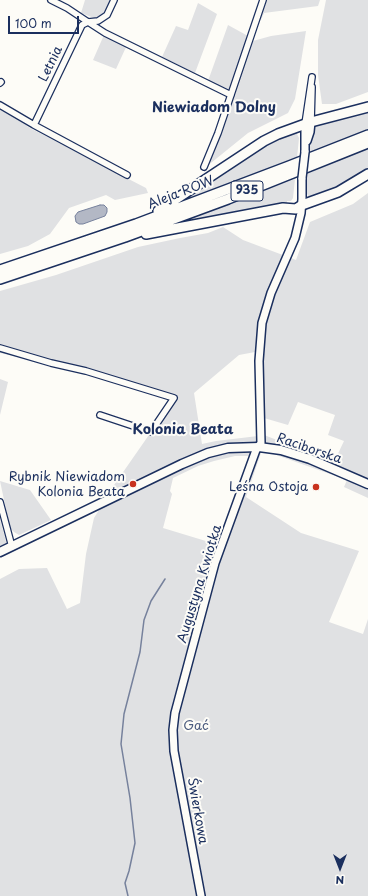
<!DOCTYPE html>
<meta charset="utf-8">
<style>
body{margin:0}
#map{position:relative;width:368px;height:896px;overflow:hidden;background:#fdfcf7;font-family:"Playpen Sans",sans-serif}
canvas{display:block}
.north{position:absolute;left:320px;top:848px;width:40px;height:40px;-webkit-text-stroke:3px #fdfcf7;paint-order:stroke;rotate:180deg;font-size:11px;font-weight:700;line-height:16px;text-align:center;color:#1b2f5e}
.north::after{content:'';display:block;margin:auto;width:14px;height:18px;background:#1b2f5e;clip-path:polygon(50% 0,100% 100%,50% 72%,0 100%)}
.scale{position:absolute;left:8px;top:16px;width:71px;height:18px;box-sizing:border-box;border:2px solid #1b2f5e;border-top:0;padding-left:5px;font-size:12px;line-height:14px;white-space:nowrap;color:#1b2f5e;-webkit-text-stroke:3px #fdfcf7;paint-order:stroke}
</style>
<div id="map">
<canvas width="368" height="896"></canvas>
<div class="north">N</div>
<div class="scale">100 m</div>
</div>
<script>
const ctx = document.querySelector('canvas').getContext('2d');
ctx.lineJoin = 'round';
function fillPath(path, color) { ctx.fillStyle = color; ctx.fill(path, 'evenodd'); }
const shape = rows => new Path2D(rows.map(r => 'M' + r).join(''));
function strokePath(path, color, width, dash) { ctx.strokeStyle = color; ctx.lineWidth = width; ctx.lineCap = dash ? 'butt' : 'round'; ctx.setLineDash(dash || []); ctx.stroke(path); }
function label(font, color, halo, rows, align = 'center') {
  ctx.font = font + ' "Playpen Sans",sans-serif'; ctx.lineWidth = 4; ctx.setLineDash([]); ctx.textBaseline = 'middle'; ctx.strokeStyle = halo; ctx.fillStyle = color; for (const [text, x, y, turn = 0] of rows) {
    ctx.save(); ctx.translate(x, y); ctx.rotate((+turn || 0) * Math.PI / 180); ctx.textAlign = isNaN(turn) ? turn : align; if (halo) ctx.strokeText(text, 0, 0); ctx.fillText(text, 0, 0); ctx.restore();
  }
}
fillPath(shape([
 [85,0,111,0,100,18,94,18,81,13],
 [265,0,320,0,318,6,264,13,261,20,259,19],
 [326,0,368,0,368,92,336,104,322,104,318,75,318,40],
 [198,3,217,14,195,73,162,57,176,26,188,30],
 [228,25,248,36,230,91,208,81],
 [306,31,295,99,288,113,248,133,206,167,253,41,271,36],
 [104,35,127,45,116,69,93,60],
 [0,107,30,128,146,188,148,193,115,200,106,195,69,208,50,234,28,246,0,254],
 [368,110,368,129,309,154,312,125],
 [292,131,296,132,299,138,297,158,166,209,265,144],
 [368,148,368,171,346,185,312,198,308,196,306,191,307,174],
 [295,179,293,198,291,201,287,201,287,205,158,230],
 [368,193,368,498,344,487,347,480,262,450,246,497,301,533,359,551,329,622,363,634,368,619,368,896,0,896,0,579,19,569,47,568,67,609,80,603,86,554,94,518,99,510,126,495,112,488,151,432,176,397,81,367,44,363,0,353,0,291,56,275,138,247,180,238,208,233,223,227,243,240,296,260,310,222,353,204],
 [255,352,258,436,216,441,202,444,194,393,239,355],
 [298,402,335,415,328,435,344,441,334,462,264,435,264,418,288,425],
 [235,456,250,456,219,545,163,528,172,494,170,491,173,478,198,466,214,461],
 [0,379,8,382,0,415],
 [0,481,30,490,51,520,19,535,14,532,10,528],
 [0,519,7,545,0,547]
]), '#e0e1e3');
const water = shape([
 [100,205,104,205,107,208,107,212,105,216,83,224,79,224,76,222,75,216,78,212,100,205]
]);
fillPath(water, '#b3b8c5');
strokePath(water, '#76819c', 1);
strokePath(shape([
 [128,896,125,883,129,871,135,843,130,798,121,744,124,714,140,652,144,620,151,601,165,579]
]), '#76819c', 1.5);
const minor = shape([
 [51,0,67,8,88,22,98,21,107,15,114,0],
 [0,83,1,82],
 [0,105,34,125],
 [311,122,312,87],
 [305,124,312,77],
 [204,167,218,133,263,0],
 [127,175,34,125,82,25,88,22,105,33,231,95],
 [0,348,51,363,86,371,174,398,151,432,100,415],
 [0,502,12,547]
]);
const tertiary = shape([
 [307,141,310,132,311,122],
 [305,152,305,124],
 [201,896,174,751,173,730,175,713,215,563,256,450,261,443,259,361,262,323,271,293,295,238,301,213,302,199,302,178]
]);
const secondary = shape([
 [0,552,182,464,208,453,228,448,259,447,281,450,310,459,368,484]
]);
const primary = shape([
 [158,211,264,141,278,134,311,122,368,107],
 [146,234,283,208,296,209,302,205,338,192,368,174],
 [0,270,136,224,289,166,368,135],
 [0,279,125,237,228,199,368,143]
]);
strokePath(minor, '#1b2f5e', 8);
strokePath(tertiary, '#1b2f5e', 10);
strokePath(secondary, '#1b2f5e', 11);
strokePath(primary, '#1b2f5e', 12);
strokePath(minor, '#fdfcf7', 5.5);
strokePath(tertiary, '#fdfcf7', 7);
strokePath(secondary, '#fdfcf7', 8);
strokePath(primary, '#fdfcf7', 9);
const tertiaryBridge = shape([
 [302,178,305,152]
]);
strokePath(tertiaryBridge, '#1b2f5e', 10, []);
strokePath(tertiaryBridge, '#fdfcf7', 7);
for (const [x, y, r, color] of [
 [133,484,4,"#c8321e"],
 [316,487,4,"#c8321e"]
]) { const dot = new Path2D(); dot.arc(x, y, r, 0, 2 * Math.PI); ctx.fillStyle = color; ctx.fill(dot); strokePath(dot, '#fdfcf7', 1.5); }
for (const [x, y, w] of [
 [247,191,32]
]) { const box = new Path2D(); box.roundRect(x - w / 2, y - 10, w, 20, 3); ctx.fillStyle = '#fdfcf7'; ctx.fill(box); strokePath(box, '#1b2f5e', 1); }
label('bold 12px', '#1b2f5e', null, [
 ["935",247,191]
]);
label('13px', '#1b2f5e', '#fdfcf7', [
 ["Letnia",51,64,-64],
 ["Aleja ROW",181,193,-21],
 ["Raciborska",309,449,19],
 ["Augustyna Kwiotka",200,584,-73],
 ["Świerkowa",197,811,80]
]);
label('13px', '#1b2f5e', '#fdfcf7', [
 ["Rybnik Niewiadom",125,477],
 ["Kolonia Beata",125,492],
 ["Leśna Ostoja",308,487]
], 'right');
label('13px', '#4c5c7f', '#fdfcf7', [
 ["Gać",196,726]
]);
label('bold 14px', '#1b2f5e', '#fdfcf7', [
 ["Niewiadom Dolny",214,108],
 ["Kolonia Beata",183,430]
]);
</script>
